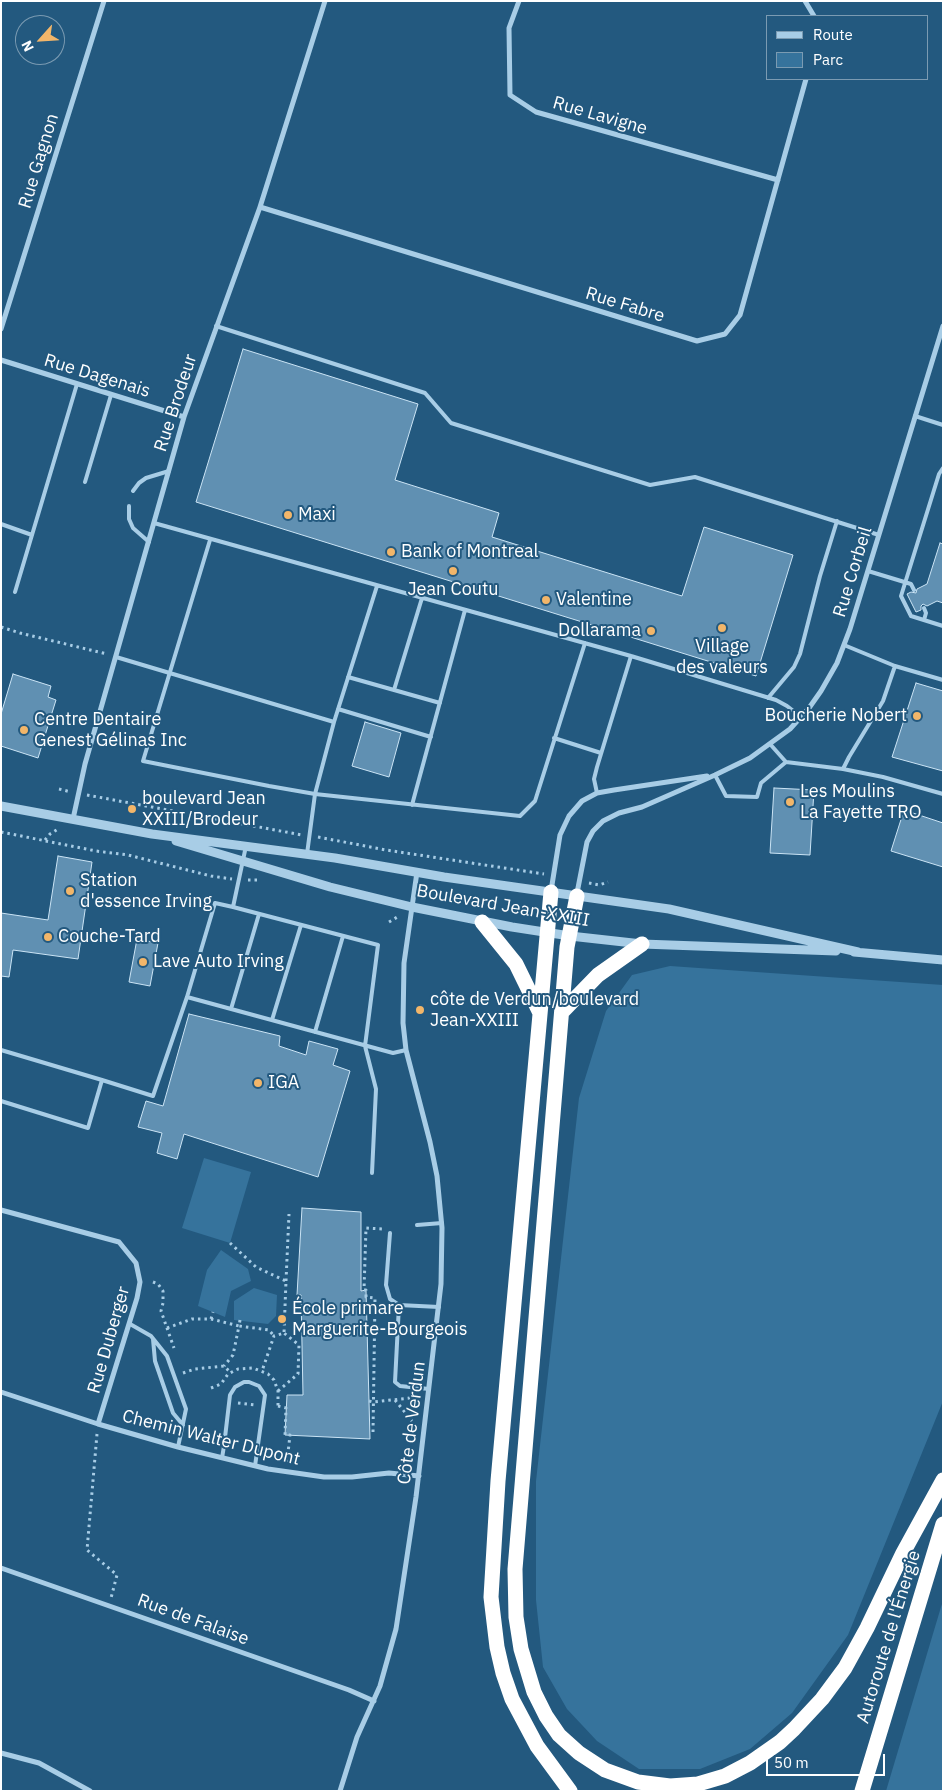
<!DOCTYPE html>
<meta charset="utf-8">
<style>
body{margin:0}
#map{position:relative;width:944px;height:1792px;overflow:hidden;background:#23597f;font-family:"IBM Plex Sans",sans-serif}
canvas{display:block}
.frame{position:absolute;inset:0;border:2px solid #fff;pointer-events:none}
.legend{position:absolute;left:766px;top:15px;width:162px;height:65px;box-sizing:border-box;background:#23597f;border:1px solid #7b9bb2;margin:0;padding:6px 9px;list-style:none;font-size:15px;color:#fff}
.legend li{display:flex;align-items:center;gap:10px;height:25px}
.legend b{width:25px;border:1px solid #7b9bb2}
.north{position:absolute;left:15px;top:15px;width:50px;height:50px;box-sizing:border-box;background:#23597f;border:1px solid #7b9bb2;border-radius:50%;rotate:244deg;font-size:14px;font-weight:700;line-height:20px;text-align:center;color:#fff}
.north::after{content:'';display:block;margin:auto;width:18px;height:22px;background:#f2b66a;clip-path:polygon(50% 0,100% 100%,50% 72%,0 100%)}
.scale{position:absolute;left:766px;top:1754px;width:119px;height:22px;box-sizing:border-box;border:2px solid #fff;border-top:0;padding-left:6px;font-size:15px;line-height:18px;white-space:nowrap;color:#fff;-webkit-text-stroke:4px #23597f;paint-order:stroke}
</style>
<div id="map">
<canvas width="944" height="1792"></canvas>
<div class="frame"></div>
<ul class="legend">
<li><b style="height:6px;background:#a8cde6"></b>Route</li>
<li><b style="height:14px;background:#36739c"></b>Parc</li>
</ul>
<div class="north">N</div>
<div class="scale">50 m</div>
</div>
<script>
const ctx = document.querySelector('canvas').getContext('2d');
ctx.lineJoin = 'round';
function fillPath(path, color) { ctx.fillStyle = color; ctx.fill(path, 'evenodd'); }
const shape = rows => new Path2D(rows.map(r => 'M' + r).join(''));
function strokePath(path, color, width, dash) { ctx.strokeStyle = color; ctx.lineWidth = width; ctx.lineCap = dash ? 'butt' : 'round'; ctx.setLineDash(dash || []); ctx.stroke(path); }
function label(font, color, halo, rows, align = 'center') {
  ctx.font = font + ' "IBM Plex Sans",sans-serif'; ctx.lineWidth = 4; ctx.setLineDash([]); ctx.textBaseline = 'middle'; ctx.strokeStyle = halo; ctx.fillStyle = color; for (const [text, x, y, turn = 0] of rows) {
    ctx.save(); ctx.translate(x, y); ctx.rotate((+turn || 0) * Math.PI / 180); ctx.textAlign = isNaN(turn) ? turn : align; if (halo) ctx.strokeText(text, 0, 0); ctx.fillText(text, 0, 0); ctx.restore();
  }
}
fillPath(shape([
 [670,966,943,985,943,1401,848,1635,792,1713,750,1749,700,1769,639,1769,597,1741,567,1709,543,1667,536,1600,536,1481,579,1098,606,1011,632,975],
 [204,1158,251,1172,230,1243,182,1228],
 [221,1250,248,1269,251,1281,231,1291,225,1317,198,1306,207,1270],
 [254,1288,277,1295,276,1316,268,1324,234,1320,234,1301],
 [943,1601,943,1791,886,1791,941,1607]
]), '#36739c');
const building = shape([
 [243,349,418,404,395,480,499,513,492,537,682,596,704,527,793,555,756,676,196,502,243,349],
 [940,543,943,544,943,603,937,601,927,606,923,604,921,606,921,610,916,612,907,594,911,592,916,593,917,589,927,584,940,543],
 [13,674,51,686,48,697,56,700,38,758,1,746,1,714,13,674],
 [916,683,943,691,943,771,892,757,916,683],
 [365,722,401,733,389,777,352,766,365,722],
 [774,788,814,790,810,855,770,853,774,788],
 [904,810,943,823,943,867,891,851,904,810],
 [58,856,92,862,78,959,13,950,9,977,1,976,1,913,48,920,58,856],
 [137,939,158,943,150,986,129,982,137,939],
 [189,1014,280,1036,279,1046,306,1055,309,1041,338,1049,333,1065,350,1071,318,1177,184,1134,177,1159,157,1153,162,1133,138,1127,146,1101,163,1106,189,1014],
 [302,1208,361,1212,361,1291,366,1290,370,1439,285,1435,287,1395,303,1395,301,1295,297,1295,302,1208]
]);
fillPath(building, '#6090b2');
strokePath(building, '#cbe4f5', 1);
strokePath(shape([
 [1,627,20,633,107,654],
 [59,789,71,792],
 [87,795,302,835],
 [1,832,96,851,128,855,211,876,232,879],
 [318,837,386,850,544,874],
 [45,840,50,834,58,829],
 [248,880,257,880],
 [589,883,599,885,608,882],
 [389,922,399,916],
 [230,1243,256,1267,286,1281,284,1333,274,1336,262,1371],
 [286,1281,289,1214],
 [153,1282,158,1284,163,1291,163,1303,161,1311,174,1348],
 [211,1319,213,1312],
 [240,1320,239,1326,269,1330,274,1336],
 [167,1328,192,1319,211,1319,239,1326,233,1355,224,1366],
 [183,1373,195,1369,224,1366,231,1373],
 [211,1388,221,1384,228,1374,238,1369,253,1368,268,1374,274,1380,278,1391,278,1406],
 [278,1391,298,1374,299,1345,284,1333],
 [395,1400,412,1421],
 [369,1401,373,1402,410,1398],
 [238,1403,256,1405],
 [278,1406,286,1408,285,1435,290,1435,287,1462],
 [373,1432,375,1298,366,1297,366,1290,364,1290,366,1228,383,1229],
 [97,1434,87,1550,117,1575,111,1598]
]), '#a8cde6', 3, [2.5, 4]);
strokePath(shape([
 [216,326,425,393,451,423,650,485,695,477,879,535],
 [915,416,943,425],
 [943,468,939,474,901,596,911,616,943,626],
 [85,482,111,395],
 [133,491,139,483,146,478,169,471],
 [129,506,129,519,133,528,149,542],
 [154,523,631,656,776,700,787,706,801,717],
 [1,524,32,535],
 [210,540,143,761,269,786,315,794,520,816,535,801,585,643],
 [868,571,911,584,914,590],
 [15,592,77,384],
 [924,608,926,613,924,620],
 [116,657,334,722,315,794,307,854],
 [895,666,943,680],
 [348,677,440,703],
 [394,690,422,598],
 [768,698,794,667,800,654,820,576,837,521],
 [338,709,431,737],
 [334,722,377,586],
 [554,738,601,753],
 [786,762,843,769,883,777,943,794],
 [843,769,849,757,883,701,895,666,844,645],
 [715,775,726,796,757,797,761,783,786,762,770,744],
 [597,793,594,779,597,767,631,656],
 [412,805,465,610],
 [233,907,378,945,365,1046,376,1089,372,1173],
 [187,997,393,1053,406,1050],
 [231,1009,259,914],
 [272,1020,301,925],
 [315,1032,343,936],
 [1,1050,102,1080],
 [1,1101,88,1128,102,1080,153,1096,187,997,215,903,233,907,246,846],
 [417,1225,442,1223],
 [390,1233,386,1285,390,1299,399,1305,439,1307],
 [399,1305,395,1382,400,1386,429,1389],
 [130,1324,151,1336,167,1356,186,1409,178,1447],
 [153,1339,155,1361,173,1413,183,1425],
 [222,1458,224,1446,230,1395,235,1387,244,1382,249,1382,259,1386,265,1395,255,1466]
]), '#a8cde6', 4);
strokePath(shape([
 [519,1,509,28,510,95,536,112,778,180],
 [805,1,814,16],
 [260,207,697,341,725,334,740,315,806,79],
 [1,329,104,1],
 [1,360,184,417],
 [73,819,85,764,184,417,260,207,325,1],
 [551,891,560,835,569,816,582,801,597,793,614,790,707,776],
 [577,893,587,842,593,831,603,821,619,813,642,807,715,775,750,758,790,729,809,708,821,691,837,663,850,629,943,326],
 [1,1210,119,1242,136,1263,140,1282,137,1298,98,1424],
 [1,1392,98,1424,178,1447,268,1469,324,1477,352,1477,389,1473,419,1476],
 [1,1568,349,1690,374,1701],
 [1,1753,39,1763,90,1791],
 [340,1791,357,1737,380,1686,396,1629,416,1497,441,1284,442,1228,437,1176,430,1142,406,1050,403,1023,404,963,417,872]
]), '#a8cde6', 5);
strokePath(shape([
 [1,806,152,834,335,858,444,877,669,909,858,952],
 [176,841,330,887,412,907,512,927,570,936,642,944,836,951],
 [854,952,943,960]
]), '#a8cde6', 9);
strokePath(shape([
 [551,892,498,1481,491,1597,497,1647,503,1673,512,1699,537,1746,570,1791],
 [577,896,567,947,515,1569,516,1617,521,1649,534,1692,546,1716,559,1735,579,1753,605,1770,638,1782,670,1786,698,1784,725,1776,750,1763,780,1742,794,1729,822,1699,845,1668,867,1628,903,1553,943,1480],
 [482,922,516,964,539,1011],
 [563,1011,598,975,642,944],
 [862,1791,943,1524]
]), '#fff', 15);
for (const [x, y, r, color] of [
 [288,515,5,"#f2b66a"],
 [391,552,5,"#f2b66a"],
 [453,571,5,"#f2b66a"],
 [546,600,5,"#f2b66a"],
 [722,628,5,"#f2b66a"],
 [651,631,5,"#f2b66a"],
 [917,716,5,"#f2b66a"],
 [24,730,5,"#f2b66a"],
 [790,802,5,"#f2b66a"],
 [132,809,5,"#f2b66a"],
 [70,891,5,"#f2b66a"],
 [48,937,5,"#f2b66a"],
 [143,962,5,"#f2b66a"],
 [420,1010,5,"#f2b66a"],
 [258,1083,5,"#f2b66a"],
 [282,1319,5,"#f2b66a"]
]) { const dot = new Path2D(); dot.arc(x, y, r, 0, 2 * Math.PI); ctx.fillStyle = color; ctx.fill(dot); strokePath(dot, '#23597f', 2); }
label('18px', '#fff', '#23597f', [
 ["Rue Lavigne",600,116,16],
 ["Rue Gagnon",39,161,-73],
 ["Rue Fabre",625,305,17],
 ["Rue Dagenais",97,376,17],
 ["Rue Brodeur",176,403,-72],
 ["Rue Corbeil",853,572,-73],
 ["Boulevard Jean-XXIII",503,906,10],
 ["Rue Duberger",109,1340,-74],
 ["Côte de Verdun",412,1423,-83],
 ["Chemin Walter Dupont",211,1438,14],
 ["Rue de Falaise",193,1620,20],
 ["Autoroute de l'Énergie",889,1637,-73]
]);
label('18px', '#fff', '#23597f', [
 ["Maxi",298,515],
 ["Bank of Montreal",401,552],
 ["Jean Coutu",453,590,"center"],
 ["Valentine",556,600],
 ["Dollarama",641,631,"right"],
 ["Village",722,647,"center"],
 ["des valeurs",722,668,"center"],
 ["Boucherie Nobert",907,716,"right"],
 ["Centre Dentaire",34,720],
 ["Genest Gélinas Inc",34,741],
 ["Les Moulins",800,792],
 ["La Fayette TRO",800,813],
 ["boulevard Jean",142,799],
 ["XXIII/Brodeur",142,820],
 ["Station",80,881],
 ["d'essence Irving",80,902],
 ["Couche-Tard",58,937],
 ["Lave Auto Irving",153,962],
 ["côte de Verdun/boulevard",430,1000],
 ["Jean-XXIII",430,1021],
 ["IGA",268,1083],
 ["École primare",292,1309],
 ["Marguerite-Bourgeois",292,1330]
], 'left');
</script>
